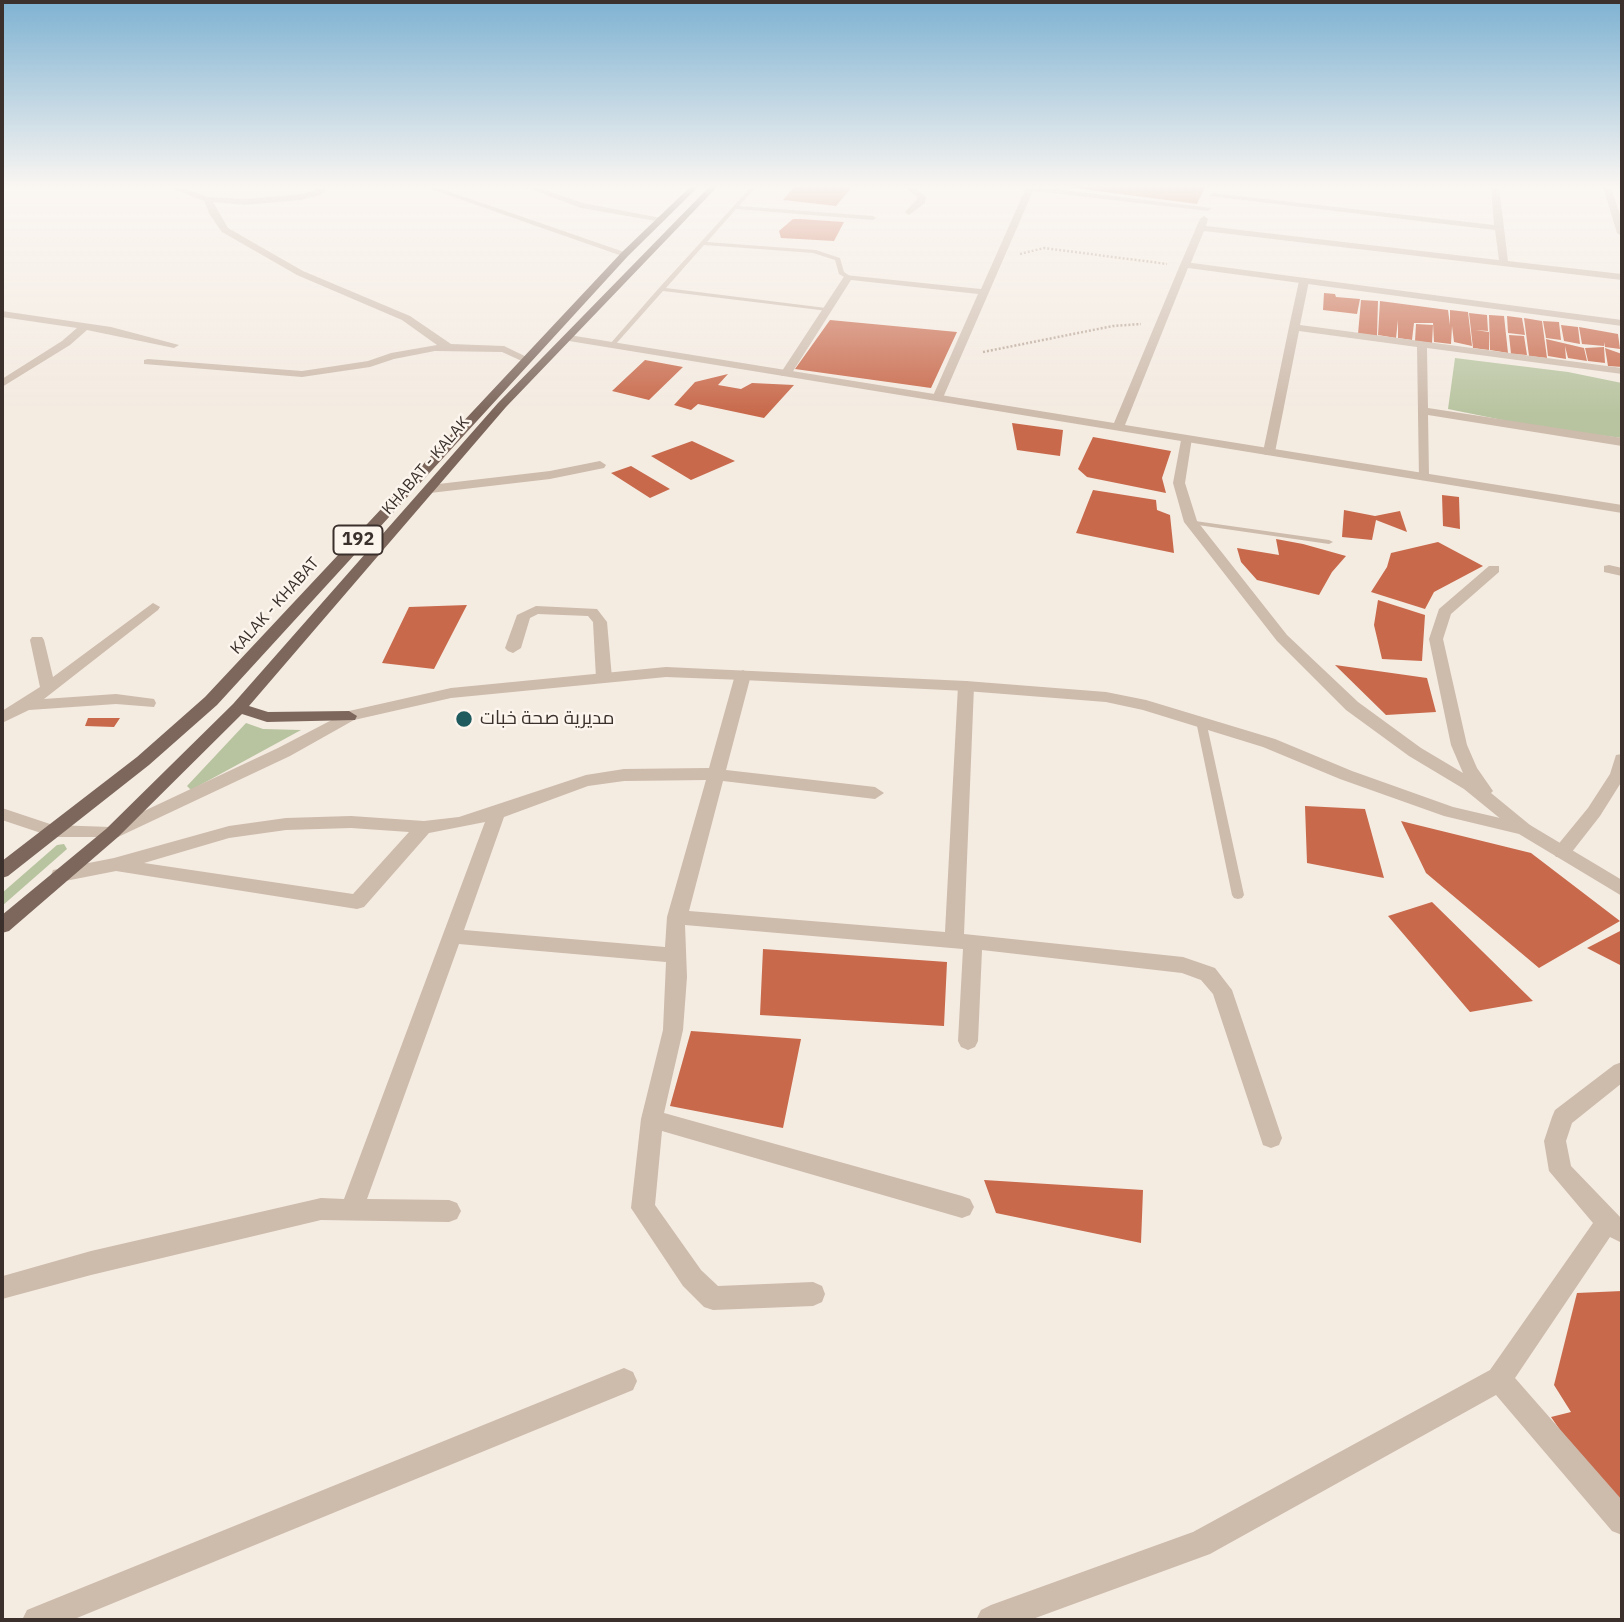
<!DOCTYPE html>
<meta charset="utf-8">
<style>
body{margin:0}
#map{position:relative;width:1624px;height:1622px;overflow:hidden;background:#f4ebe1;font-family:"IBM Plex Sans",sans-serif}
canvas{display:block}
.frame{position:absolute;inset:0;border:4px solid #3b302b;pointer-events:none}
</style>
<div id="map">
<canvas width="1624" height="1622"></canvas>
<div class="frame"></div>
</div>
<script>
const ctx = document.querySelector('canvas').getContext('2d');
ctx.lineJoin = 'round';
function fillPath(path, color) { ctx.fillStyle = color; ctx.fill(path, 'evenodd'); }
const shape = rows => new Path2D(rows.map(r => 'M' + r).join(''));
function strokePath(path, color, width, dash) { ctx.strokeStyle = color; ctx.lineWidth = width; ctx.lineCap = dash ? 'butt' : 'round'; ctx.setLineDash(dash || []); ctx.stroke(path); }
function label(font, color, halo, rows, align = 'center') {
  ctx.font = font + ' "IBM Plex Sans",Cairo,sans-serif'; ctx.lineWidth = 5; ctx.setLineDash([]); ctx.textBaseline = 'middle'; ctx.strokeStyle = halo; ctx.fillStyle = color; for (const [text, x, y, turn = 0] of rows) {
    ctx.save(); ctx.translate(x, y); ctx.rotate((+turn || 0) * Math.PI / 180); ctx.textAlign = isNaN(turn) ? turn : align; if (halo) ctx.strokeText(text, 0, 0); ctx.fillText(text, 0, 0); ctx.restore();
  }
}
fillPath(shape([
 [1455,358,1568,372,1622,383,1622,438,1542,428,1448,409],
 [246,723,263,729,301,730,191,790,187,786],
 [64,844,67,849,2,906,2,893,57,845]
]), '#b8c4a0');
fillPath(shape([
 [794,187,852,187,836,206,783,200],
 [1067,187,1205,187,1197,204],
 [793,219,800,219,844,222,834,241,781,238,779,231],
 [1324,293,1335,294,1336,297,1360,299,1357,314,1323,310],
 [1361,300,1378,301,1377,336,1358,334],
 [1380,301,1448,310,1450,325,1450,310,1468,312,1472,346,1454,342,1452,326,1451,344,1434,342,1433,323,1414,323,1412,340,1398,338,1398,320,1396,338,1378,335],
 [1469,313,1487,315,1488,331,1475,330,1489,332,1489,350,1473,348],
 [1489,315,1504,316,1508,353,1490,350],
 [1507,316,1522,318,1525,335,1508,333],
 [1524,318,1542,321,1547,358,1529,356],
 [830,320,957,332,931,388,795,369],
 [1543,321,1559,322,1561,340,1546,338],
 [1416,324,1433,325,1432,343,1415,341],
 [1561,325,1578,327,1580,344,1564,341],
 [1579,327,1618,334,1620,349,1605,347,1604,342,1604,346,1582,344],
 [1509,335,1524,336,1527,355,1511,354],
 [1546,339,1584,348,1587,361,1568,358,1565,346,1566,359,1548,356],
 [1604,347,1605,363,1588,361,1585,348],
 [1605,348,1622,354,1622,367,1608,366],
 [645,360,683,367,649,400,612,391],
 [728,374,718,385,741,389,752,383,794,385,764,418,698,404,691,410,674,405,695,382],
 [1012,423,1063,430,1060,456,1017,450],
 [1093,437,1171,451,1162,478,1166,493,1087,477,1078,469],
 [692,441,735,461,691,480,651,456],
 [631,466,670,489,650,498,611,473],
 [1093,490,1156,500,1157,510,1170,515,1174,553,1076,533],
 [1442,495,1459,497,1460,529,1443,526],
 [1344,510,1375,516,1400,511,1407,532,1376,520,1372,540,1342,537],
 [1276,539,1303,544,1346,556,1332,572,1319,595,1257,580,1241,562,1237,548,1279,555],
 [1438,542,1483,566,1434,592,1425,609,1371,592,1387,567,1391,553],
 [1378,600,1425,615,1422,661,1382,659,1374,625],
 [467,605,434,669,382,663,409,607],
 [1335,665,1427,678,1436,712,1386,715],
 [88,718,120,718,114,727,85,726],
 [1305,806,1365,809,1384,878,1307,863],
 [1401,821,1531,853,1620,921,1539,968,1426,873],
 [1432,902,1533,1001,1470,1012,1388,916],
 [1622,930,1622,966,1587,948],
 [763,949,947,962,944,1026,760,1015],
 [691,1031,801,1039,783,1128,670,1106],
 [984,1180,1143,1190,1141,1243,996,1213],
 [1622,1291,1622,1519,1551,1417,1571,1412,1554,1385,1577,1293]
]), '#c8694b');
strokePath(shape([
 [1020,254,1044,248,1167,264],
 [983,352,1113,326,1141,324]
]), '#b9a596', 2.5, [2, 2]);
fillPath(shape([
 [751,187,756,187,739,206,873,216,876,218,873,220,736,209,707,242,816,250,840,258,844,272,850,276,850,278,846,278,839,274,835,260,813,253,704,245,666,288,826,308,829,310,828,311,663,291,614,346,610,346,610,344,659,288,751,187],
 [1188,520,1329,540,1333,542,1329,544,1191,524,1187,522,1188,520],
 [1201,718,1206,721,1244,895,1242,898,1238,899,1234,898,1232,895,1196,721,1201,718]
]), '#cdbbac');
fillPath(shape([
 [168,187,179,187,209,197,245,199,301,194,314,191,317,187,325,187,326,190,320,195,301,200,245,205,213,202,228,228,303,271,410,316,451,344,504,346,533,360,524,362,502,352,435,351,394,359,370,367,302,377,144,364,144,360,148,359,302,371,368,361,391,353,437,345,402,320,297,275,222,232,210,215,204,201,168,187],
 [425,187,436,187,630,254,622,256,425,187],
 [525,187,536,187,583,203,666,219,662,222,581,208,525,187],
 [905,187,914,187,926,197,925,203,909,215,905,212,918,198,905,187],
 [1017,187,1039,187,1212,208,1208,211,1033,191,942,400,932,398,978,294,851,280,790,376,782,376,780,374,845,275,981,289,1025,190,1017,187],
 [1491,187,1499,187,1508,261,1622,274,1622,280,1204,231,1190,265,1185,268,1180,265,1200,219,1204,216,1208,219,1206,226,1499,260,1495,230,1209,196,1213,193,1494,225,1491,187],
 [1603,187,1611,187,1622,220,1622,236,1617,233,1603,187],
 [1304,278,1309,281,1300,325,1622,368,1622,374,1427,348,1428,408,1622,438,1622,446,1428,415,1429,476,1419,479,1417,347,1299,331,1275,452,1265,455,1263,452,1289,327,1299,281,1304,278],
 [2,311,111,327,179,345,174,348,87,330,70,345,2,387,2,379,62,341,77,328,2,317,2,311],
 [1182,435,1192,438,1185,483,1197,521,1287,635,1358,702,1421,748,1463,773,1451,745,1429,639,1439,609,1489,566,1499,566,1499,572,1451,614,1443,639,1467,745,1477,768,1493,791,1491,793,1530,825,1533,829,1530,833,1518,833,1464,789,1409,756,1346,710,1277,641,1184,522,1173,483,1182,435],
 [600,461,606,465,604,468,550,479,430,493,424,489,430,485,550,471,600,461],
 [1609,565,1622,568,1622,576,1604,572,1604,566,1609,565],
 [153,603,160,607,158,610,44,699,116,694,154,699,156,703,154,707,116,704,29,710,2,723,2,711,40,687,30,640,32,637,42,637,44,640,53,677,153,603],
 [536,606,597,609,607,622,612,678,609,681,599,681,596,678,593,622,588,616,538,614,530,618,521,648,513,653,508,651,505,648,517,615,536,606],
 [743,670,751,675,726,770,875,787,884,793,875,799,723,781,689,911,945,932,958,686,966,681,972,683,974,686,964,934,1183,957,1215,968,1232,990,1282,1138,1279,1145,1271,1148,1263,1145,1213,994,1201,980,1182,973,982,950,978,1041,975,1047,968,1050,961,1047,958,1041,963,949,685,925,687,977,683,1030,664,1113,962,1196,970,1199,974,1207,970,1215,962,1218,662,1131,655,1205,701,1270,718,1286,813,1282,822,1286,825,1294,822,1302,813,1306,713,1310,704,1307,683,1286,631,1208,641,1119,663,1030,666,962,459,944,367,1199,449,1200,457,1203,461,1211,457,1219,449,1222,321,1220,91,1275,2,1299,3,1276,91,1251,321,1198,344,1199,485,822,429,833,364,907,357,909,116,871,60,882,53,880,51,875,53,870,114,858,229,826,286,818,351,816,424,821,459,817,586,775,624,769,709,768,735,675,743,670],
 [706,780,667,917,665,947,464,930,504,817,588,786,624,781,706,780],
 [351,828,409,832,353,894,144,863,229,838,286,830,351,828],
 [1622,754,1622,781,1600,816,1568,857,1556,857,1553,852,1556,847,1588,808,1610,774,1616,755,1622,754],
 [2,808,59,827,62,831,53,837,2,820,2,808],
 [1622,1062,1622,1083,1572,1123,1566,1141,1571,1166,1622,1219,1622,1243,1610,1237,1515,1378,1622,1500,1622,1535,1612,1531,1496,1395,1210,1554,1030,1620,976,1620,981,1610,991,1605,1193,1532,1490,1370,1593,1223,1549,1171,1544,1141,1552,1117,1555,1110,1614,1065,1622,1062],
 [624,1368,633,1372,637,1381,633,1390,72,1620,22,1620,27,1610,624,1368]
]), '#cdbbac');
fillPath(shape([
 [1185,262,1622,320,1622,326,1188,268,1125,425,1622,505,1622,513,569,341,564,338,569,335,1114,423,1180,265,1185,262],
 [666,667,966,681,1106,692,1146,700,1275,739,1352,771,1453,807,1530,825,1622,880,1622,896,1519,834,1444,816,1340,779,1263,747,1143,710,1106,702,966,691,743,680,666,677,451,698,354,720,290,756,118,837,53,837,44,831,53,825,110,827,278,748,349,711,451,688,666,667]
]), '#cdbbac');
fillPath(shape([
 [690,187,698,187,628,256,217,705,149,765,8,876,2,878,2,861,137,757,205,697,622,252,690,187],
 [709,187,717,187,506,407,249,706,268,712,349,711,357,716,355,720,267,722,242,714,118,837,9,931,2,933,2,915,106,829,233,704,498,403,709,187]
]), '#7d675c');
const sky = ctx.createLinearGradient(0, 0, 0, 414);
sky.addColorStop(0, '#7eb2d2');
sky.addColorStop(0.45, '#faf6f2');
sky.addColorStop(1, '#faf6f200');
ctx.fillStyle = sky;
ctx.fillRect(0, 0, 1624, 414);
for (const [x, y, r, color] of [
 [464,719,9,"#1f5a5e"]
]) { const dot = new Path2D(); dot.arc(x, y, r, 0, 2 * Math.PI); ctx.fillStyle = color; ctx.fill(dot); strokePath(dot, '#fbf5ee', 2.5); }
label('16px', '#3b302b', '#fbf5ee', [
 ["KHABAT - KALAK",426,466,-49],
 ["KALAK - KHABAT",275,606,-48]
]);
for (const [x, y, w] of [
 [358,540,49]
]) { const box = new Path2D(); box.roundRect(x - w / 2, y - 14.5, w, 29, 5); ctx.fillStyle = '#fbf5ee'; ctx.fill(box); strokePath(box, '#3b302b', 2); }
label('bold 18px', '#3b302b', null, [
 ["192",358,540]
]);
label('19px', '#3b302b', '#fbf5ee', [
 ["مديرية صحة خبات",480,719]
], 'left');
</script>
